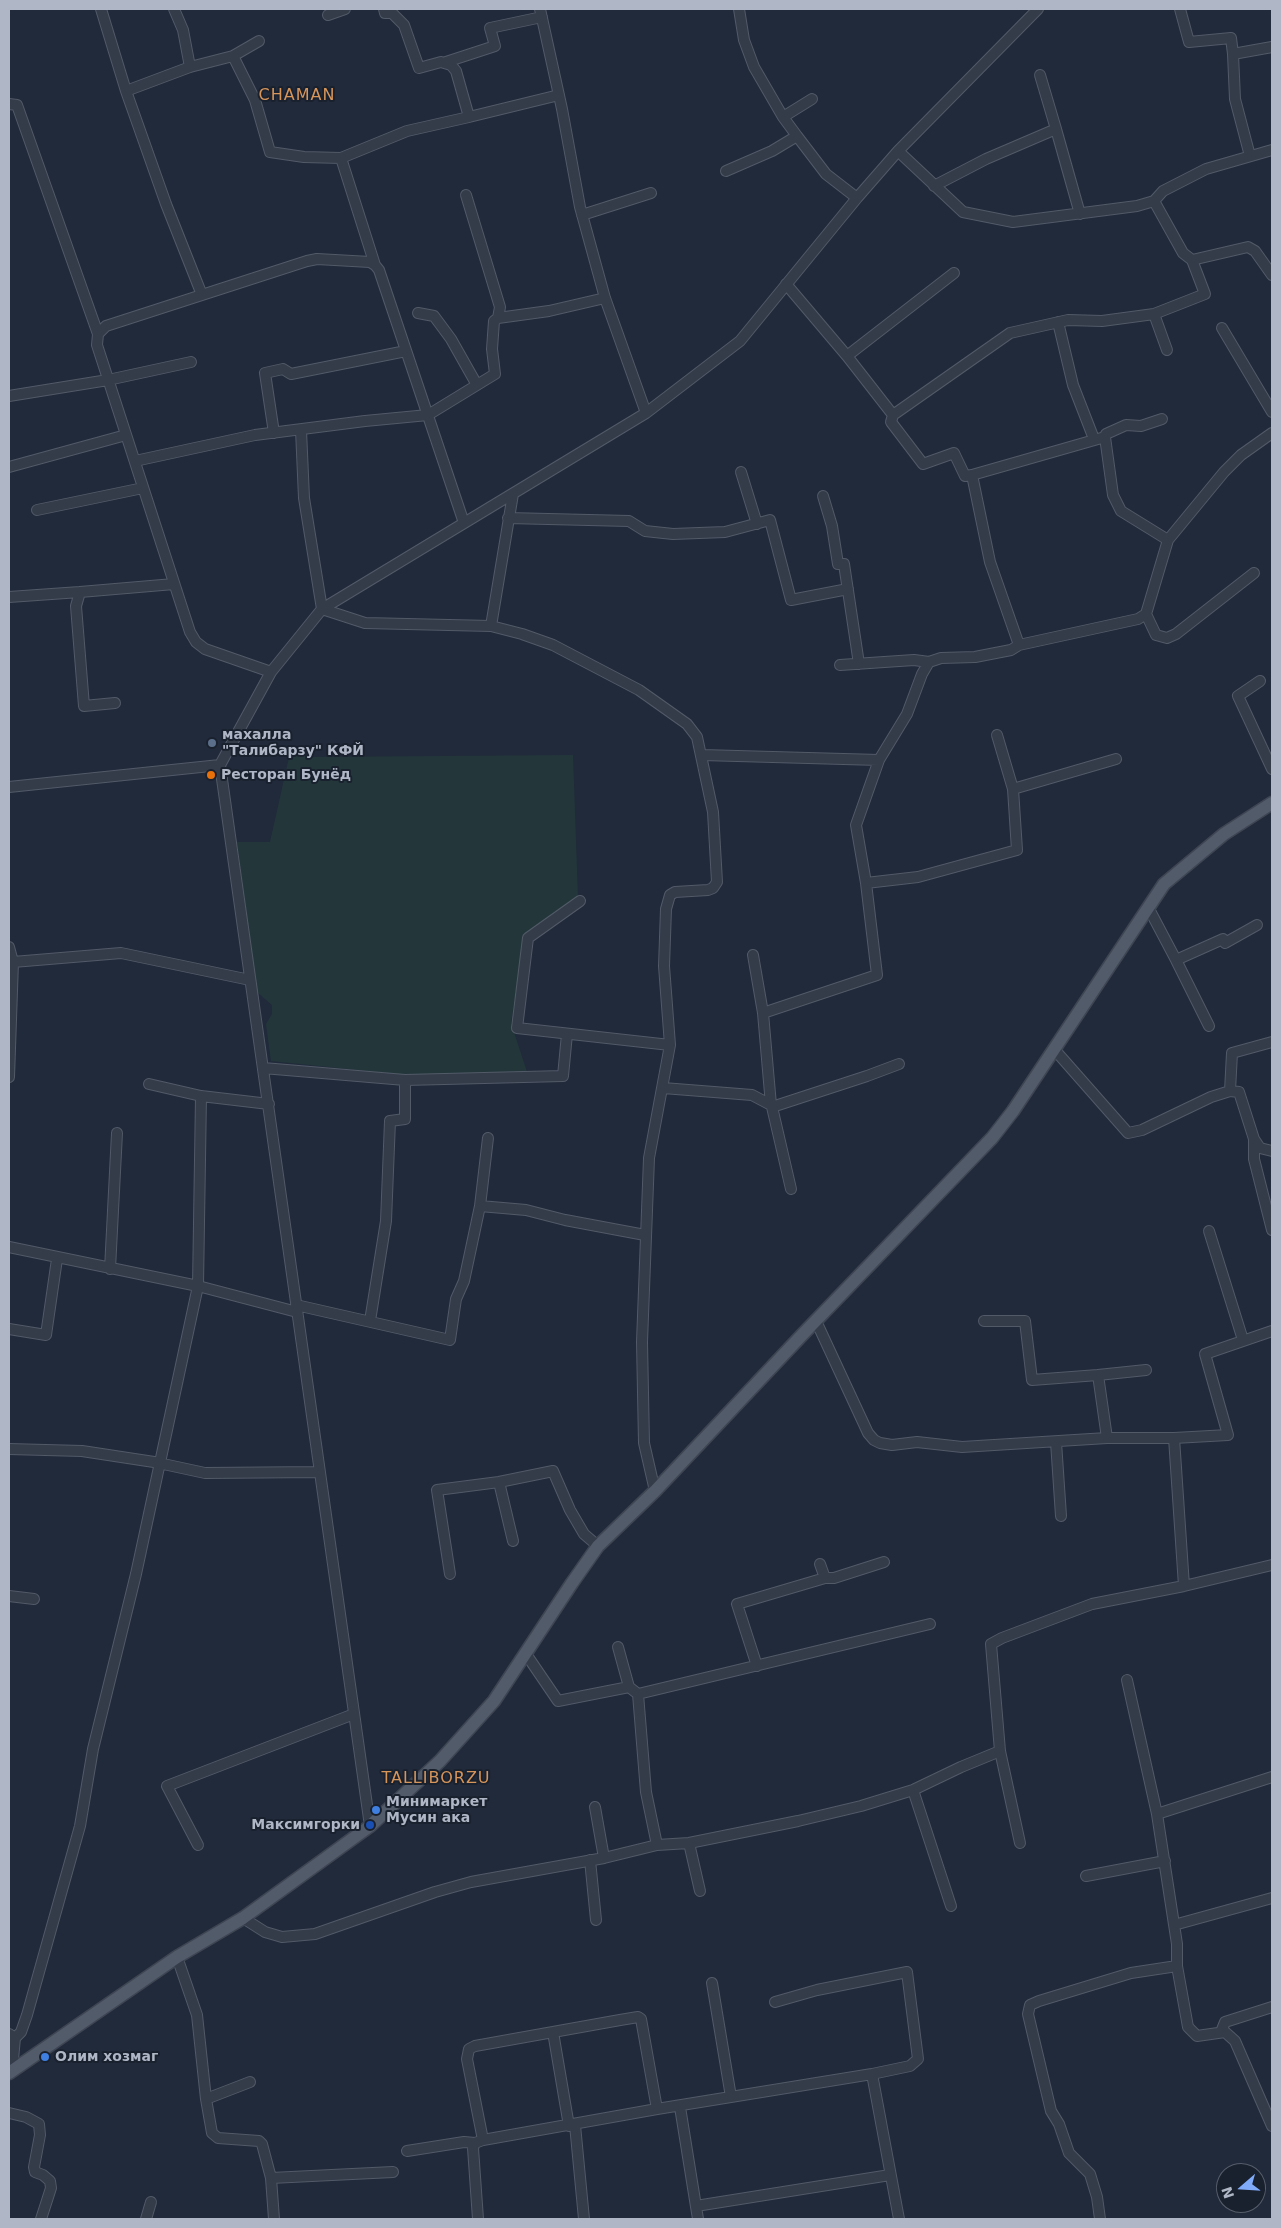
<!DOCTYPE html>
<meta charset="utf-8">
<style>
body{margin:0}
#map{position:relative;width:1281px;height:2228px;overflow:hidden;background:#212a3a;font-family:"DejaVu Sans",sans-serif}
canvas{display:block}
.frame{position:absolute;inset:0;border:10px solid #afb7c6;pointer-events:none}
.north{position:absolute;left:1216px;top:2163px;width:50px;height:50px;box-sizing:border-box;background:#1a212e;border:1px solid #565d6b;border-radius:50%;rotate:251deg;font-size:14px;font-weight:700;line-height:20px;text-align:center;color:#afb7c6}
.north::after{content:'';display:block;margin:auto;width:18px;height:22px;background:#80aafa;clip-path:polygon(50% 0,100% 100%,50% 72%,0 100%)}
</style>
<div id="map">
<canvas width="1281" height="2228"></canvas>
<div class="frame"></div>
<div class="north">N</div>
</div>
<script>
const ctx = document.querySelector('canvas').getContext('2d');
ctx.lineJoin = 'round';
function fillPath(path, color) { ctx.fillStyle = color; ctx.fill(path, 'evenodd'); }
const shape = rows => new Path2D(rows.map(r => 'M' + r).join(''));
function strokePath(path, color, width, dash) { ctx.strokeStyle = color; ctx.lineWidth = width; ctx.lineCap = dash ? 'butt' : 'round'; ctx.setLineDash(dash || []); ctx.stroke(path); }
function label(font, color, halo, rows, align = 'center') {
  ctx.font = font + ' "DejaVu Sans",sans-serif'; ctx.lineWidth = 4; ctx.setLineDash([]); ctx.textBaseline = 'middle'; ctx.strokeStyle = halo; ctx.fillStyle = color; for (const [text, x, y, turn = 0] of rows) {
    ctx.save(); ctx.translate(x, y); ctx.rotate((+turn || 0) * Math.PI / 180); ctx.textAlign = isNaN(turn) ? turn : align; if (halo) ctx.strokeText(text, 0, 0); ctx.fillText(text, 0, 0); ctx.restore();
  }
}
fillPath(shape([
 [290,753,310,757,573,755,578,898,524,936,511,1023,528,1075,396,1074,271,1061,266,1024,272,1014,272,1005,257,992,237,842,270,842]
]), '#23373b');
const minor = shape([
 [101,9,126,91],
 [174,9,183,30,190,67],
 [540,9,562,109,580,207,605,298,646,413],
 [739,9,744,40,754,67,783,117,812,99],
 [1180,9,1189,42,1231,38,1233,54,1272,47],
 [328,15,345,9],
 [259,41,233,56,255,100,270,152,304,157,341,158,375,265],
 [1233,54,1235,99,1250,156],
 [446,62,495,46,490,28,542,17],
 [1040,75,1056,129],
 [9,104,17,105,98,334],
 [469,117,559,95],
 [797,136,826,174,857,198],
 [898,151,963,212,1013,222,1137,206,1154,201,1163,191,1206,169,1272,150],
 [341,158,407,131,469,117,456,71,451,65,441,62,419,68,404,25,392,13,385,13,384,9],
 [726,171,772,151,797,136,783,117],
 [934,186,986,159,1056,129,1080,214],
 [466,195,500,307,498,318],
 [1154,201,1183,253,1192,260,1248,247,1255,251,1272,275],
 [582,215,651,193],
 [786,284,847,356,893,415,1010,333,1068,320,1102,321,1154,314],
 [202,295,166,204,126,91,190,67,233,56],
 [1058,322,1073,385,1094,439],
 [1222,328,1272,412],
 [1167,350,1154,314,1205,294,1192,260],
 [847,356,954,273],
 [477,385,495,374,492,349,494,321,498,318,549,311,605,298],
 [9,396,108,380,191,362],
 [893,415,891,422,923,464,954,453,965,476,972,475],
 [301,430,304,498,322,609,365,623,491,626],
 [274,433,265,373,283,369,291,374,406,351],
 [1105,437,1106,434,1126,425,1141,426,1162,419],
 [135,461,255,435,365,421,428,415,477,385,451,339,434,316,418,313],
 [9,467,126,435],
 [741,472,757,524],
 [513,494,491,626,522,634,553,645,639,690,687,724,697,737,713,812,717,882,713,888,708,890,675,892,670,895,666,909,664,966,670,1045,649,1158,642,1342,644,1443,655,1491],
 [823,496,832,526,838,564,844,564,859,664],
 [37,510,143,488],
 [508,518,629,521,645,531,673,534,725,532,770,520,791,600,848,589],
 [9,597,80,592],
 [1146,614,1156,635,1167,638,1176,634,1254,573],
 [1019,645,990,562,972,475,1105,437,1113,495,1121,511,1168,540],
 [840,665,914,660,929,662],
 [271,672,205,649,196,642,190,632,97,345,98,334,106,326,307,261,317,259,370,262,375,265,379,270,464,523],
 [1260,681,1238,696,1272,769],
 [115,703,84,706,76,606,80,592,174,584],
 [997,735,1013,789],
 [702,755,879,760],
 [1116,759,1013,789,1017,850,918,877,866,883,856,825,879,760,907,714,922,674,929,662,941,658,975,657,1011,650,1019,645,1138,619,1146,614,1168,540,1224,472,1241,455,1272,433],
 [9,787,220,765],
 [866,883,877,975,763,1013,771,1105,772,1107,867,1076,899,1064],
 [580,901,528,938,517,1028,670,1045],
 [1148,907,1176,960,1223,939,1225,943,1257,925],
 [9,947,13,962,9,1077],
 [753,955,763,1013],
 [1176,960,1209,1026],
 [13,962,121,953,250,980],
 [1054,1049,1128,1133,1142,1130,1211,1097,1230,1091,1239,1092,1254,1139,1260,1148,1272,1151],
 [263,1068,405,1080],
 [149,1084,201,1096],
 [663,1088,752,1095,771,1105],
 [1230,1091,1232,1053,1272,1042],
 [772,1107,791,1189],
 [488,1138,480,1206,526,1210,565,1220,645,1235],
 [1254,1139,1254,1159,1272,1230],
 [1209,1231,1243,1340],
 [9,1247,198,1286,297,1312],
 [110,1269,117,1133],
 [296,1305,450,1340,456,1299,464,1281,480,1206],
 [370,1321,386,1221,390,1121,405,1119,405,1080,563,1076,567,1034],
 [816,1321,868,1433,874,1440,880,1443,892,1445,917,1442,962,1447,1107,1438],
 [984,1321,1025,1321,1032,1380,1098,1375],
 [9,1329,46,1335,57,1259],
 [1146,1370,1098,1375,1107,1438,1174,1438],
 [1056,1442,1061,1516],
 [9,1449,82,1451,154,1462,205,1473,319,1472],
 [499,1482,513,1541],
 [450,1574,437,1490,499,1482,553,1471,570,1510,584,1534,598,1546],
 [825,1578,834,1578,884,1562],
 [1184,1586,1174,1438,1228,1435,1205,1354,1272,1331],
 [9,1596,34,1599],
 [618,1647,629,1687],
 [526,1654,558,1701,629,1687,638,1694,930,1624],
 [757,1666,737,1604,825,1578,820,1564],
 [1127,1680,1157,1814,1177,1944,1177,1966,1188,2027,1197,2036,1225,2032,1235,2041,1272,2126],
 [638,1694,646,1792,657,1845],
 [1000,1751,1020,1843],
 [913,1790,951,1906],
 [595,1807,604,1858],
 [1157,1814,1272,1777],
 [370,1826,220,765,271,672,322,609,646,413,740,341,857,198,898,151,1038,9],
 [689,1843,700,1891],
 [198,1845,167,1786,354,1714],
 [590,1860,596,1920],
 [1086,1876,1165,1861],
 [243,1918,265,1932,282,1937,315,1934,435,1892,471,1882,604,1858,657,1845,689,1843,798,1821,861,1806,913,1790,961,1767,1000,1751,991,1644,1002,1638,1092,1604,1184,1586,1272,1565],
 [1174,1925,1272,1898],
 [177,1957,197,2015,206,2099,212,2133,218,2138,259,2141,262,2144,271,2178,274,2219],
 [712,1983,731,2097],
 [553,2032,569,2126],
 [1221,2032,1225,2022,1272,2007],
 [9,2034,15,2038,12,2070],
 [15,2038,21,2032,27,2015,80,1826,93,1749,136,1574,198,1286,201,1096,269,1104],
 [872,2074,899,2219],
 [206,2099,250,2082],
 [680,2107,698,2219],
 [9,2113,26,2117,39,2124,40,2135,34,2167,35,2172,43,2175,50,2181,51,2188,41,2219],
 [575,2125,584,2219],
 [483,2140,467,2059,469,2049,475,2046,620,2020,638,2017,641,2019,657,2109],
 [475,2143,473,2148,478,2219],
 [407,2151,464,2142,475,2143,483,2140,657,2109,872,2074,910,2066,918,2059,907,1972,817,1990,775,2002],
 [271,2178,393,2172],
 [696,2206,890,2175],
 [146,2219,151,2202],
 [1100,2219,1097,2197,1090,2174,1069,2153,1059,2124,1051,2111,1028,2014,1030,2005,1039,2001,1131,1973,1177,1966]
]);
const major = shape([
 [9,2073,177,1957,243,1918,370,1826,440,1761,494,1701,572,1583,598,1546,655,1491,802,1335,992,1138,1013,1111,1164,884,1224,834,1272,803]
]);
strokePath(minor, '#525a68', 12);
strokePath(major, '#3e4553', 15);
strokePath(minor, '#343c4a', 10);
strokePath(major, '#525b6a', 12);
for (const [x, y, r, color] of [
 [212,743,5,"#5c6f8a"],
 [211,775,5,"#e8710a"],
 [376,1810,5,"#3f7fe0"],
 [370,1825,5,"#1a4fb4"],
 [45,2057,5,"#3f7fe0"]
]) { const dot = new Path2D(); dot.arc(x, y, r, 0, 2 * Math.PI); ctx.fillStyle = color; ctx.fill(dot); strokePath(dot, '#1a212e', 2); }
label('bold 14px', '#afb7c6', '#1a212e', [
 ["махалла",222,735],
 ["\"Талибарзу\" КФЙ",222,751],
 ["Ресторан Бунёд",221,775],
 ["Минимаркет",386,1802],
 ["Мусин ака",386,1818],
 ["Максимгорки",360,1825,"right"],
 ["Олим хозмаг",55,2057]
], 'left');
ctx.letterSpacing = '1px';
label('16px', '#d6955b', '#1a212e', [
 ["CHAMAN",297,96],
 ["TALLIBORZU",436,1779]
]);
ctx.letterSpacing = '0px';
</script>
